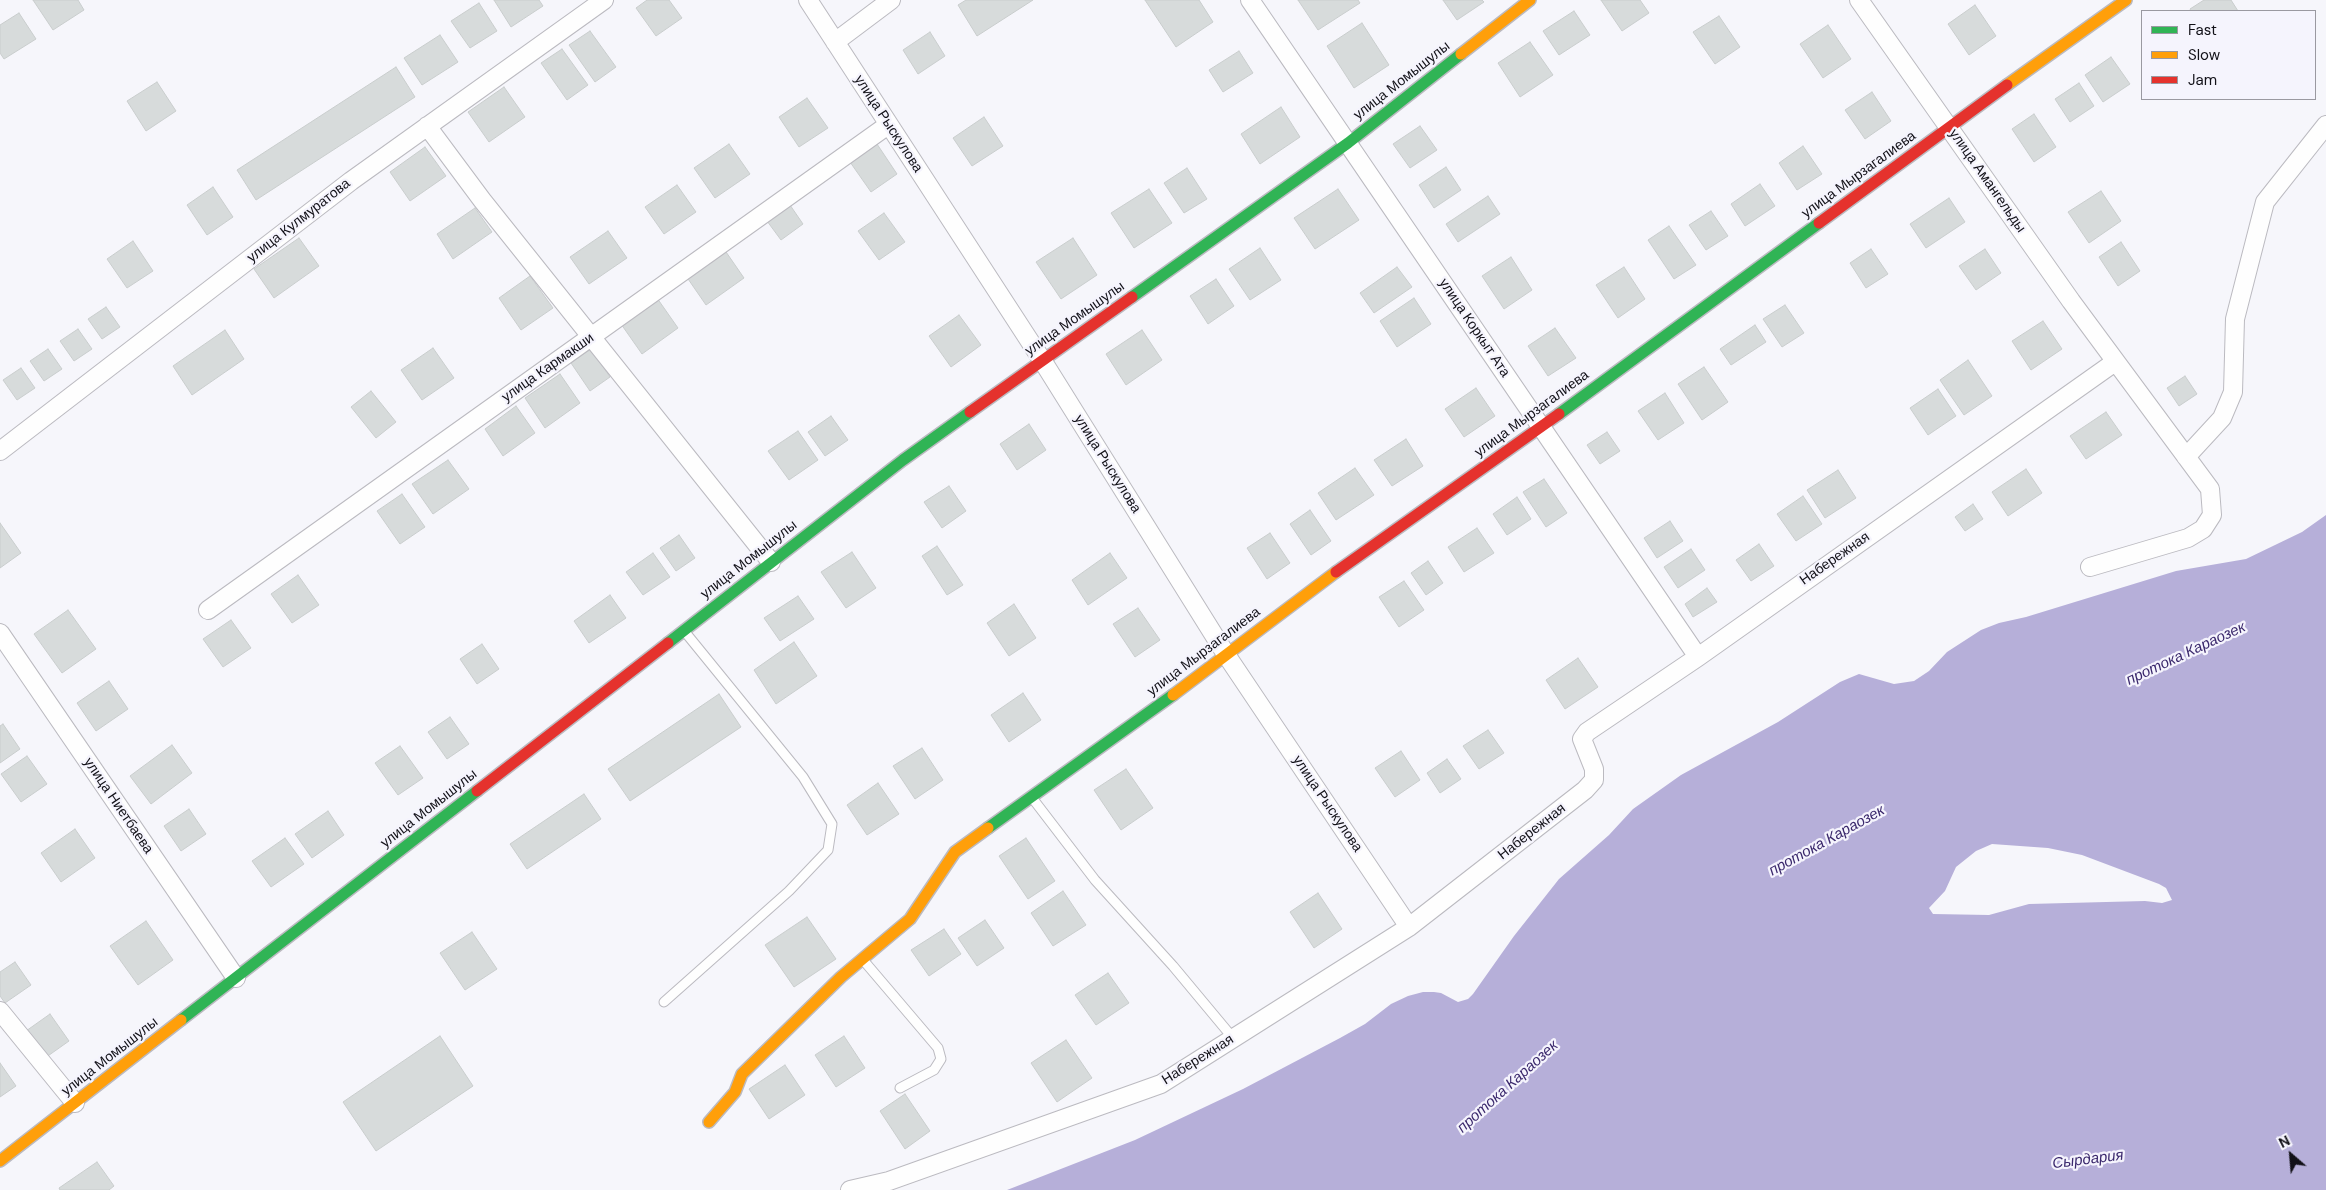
<!DOCTYPE html>
<meta charset="utf-8">
<style>
body{margin:0}
#map{position:relative;width:2326px;height:1190px;overflow:hidden;background:#f6f6fb;font-family:"DM Sans",sans-serif}
canvas{display:block}
.legend{position:absolute;left:2141px;top:10px;width:175px;height:90px;box-sizing:border-box;background:#f5f4fd;border:1px solid #9a99a1;margin:0;padding:6px 9px;list-style:none;font-size:15px;color:#121118}
.legend li{display:flex;align-items:center;gap:10px;height:25px}
.legend b{width:25px;border:1px solid #9a99a1}
.north{position:absolute;left:2266px;top:1130px;width:50px;height:50px;-webkit-text-stroke:4px #f5f4fd;paint-order:stroke;rotate:333deg;font-size:14px;font-weight:700;line-height:20px;text-align:center;color:#121118}
.north::after{content:'';display:block;margin:auto;width:18px;height:22px;background:#121118;clip-path:polygon(50% 0,100% 100%,50% 72%,0 100%)}
</style>
<div id="map">
<canvas width="2326" height="1190"></canvas>
<ul class="legend">
<li><b style="height:6px;background:#30b455"></b>Fast</li>
<li><b style="height:6px;background:#ff9f0a"></b>Slow</li>
<li><b style="height:6px;background:#e5322d"></b>Jam</li>
</ul>
<div class="north">N</div>
</div>
<script>
const ctx = document.querySelector('canvas').getContext('2d');
ctx.lineJoin = 'round';
function fillPath(path, color) { ctx.fillStyle = color; ctx.fill(path, 'evenodd'); }
const shape = rows => new Path2D(rows.map(r => 'M' + r).join(''));
function strokePath(path, color, width, dash) { ctx.strokeStyle = color; ctx.lineWidth = width; ctx.lineCap = dash ? 'butt' : 'round'; ctx.setLineDash(dash || []); ctx.stroke(path); }
function label(font, color, halo, rows, align = 'center') {
  ctx.font = font + ' "DM Sans",sans-serif'; ctx.lineWidth = 4.5; ctx.setLineDash([]); ctx.textBaseline = 'middle'; ctx.strokeStyle = halo; ctx.fillStyle = color; for (const [text, x, y, turn = 0] of rows) {
    ctx.save(); ctx.translate(x, y); ctx.rotate((+turn || 0) * Math.PI / 180); ctx.textAlign = isNaN(turn) ? turn : align; if (halo) ctx.strokeText(text, 0, 0); ctx.fillText(text, 0, 0); ctx.restore();
  }
}
fillPath(shape([
 [2326,515,2326,1190,1007,1190,1135,1140,1243,1089,1340,1038,1365,1024,1391,1004,1408,996,1423,992,1434,992,1441,993,1458,1002,1468,999,1473,994,1514,936,1559,879,1609,835,1633,809,1681,775,1778,722,1840,682,1859,674,1894,684,1914,681,1929,671,1947,652,1981,630,1999,623,2026,617,2176,571,2246,559,2302,532],
 [1992,844,2048,848,2082,855,2159,884,2166,888,2172,900,2162,903,2145,901,2029,904,1989,915,1933,914,1929,908,1945,891,1956,867,1976,851]
]), '#b6afd9');
const building = shape([
 [33,0,78,0,84,10,53,30,33,0],
 [494,0,539,0,543,6,511,27,494,0],
 [647,0,669,0,682,18,656,36,636,8,647,0],
 [966,0,1033,0,977,36,958,5,966,0],
 [1145,0,1199,0,1213,22,1176,47,1145,0],
 [1298,0,1358,0,1360,3,1318,30,1298,0],
 [1443,0,1482,0,1484,2,1457,20,1443,0],
 [1601,0,1640,0,1649,13,1622,31,1601,0],
 [2204,0,2231,0,2238,11,2191,11,2190,9,2204,0],
 [479,3,497,31,470,48,451,21,479,3],
 [1975,5,1996,36,1969,55,1948,24,1975,5],
 [1574,11,1590,35,1559,55,1543,31,1574,11],
 [19,13,36,39,4,59,0,53,0,25,19,13],
 [1719,16,1740,47,1715,64,1693,32,1719,16],
 [1362,23,1389,65,1354,88,1327,46,1362,23],
 [1828,25,1851,59,1823,78,1800,44,1828,25],
 [590,31,616,67,595,82,569,45,590,31],
 [930,32,945,56,918,74,903,50,930,32],
 [440,35,458,62,422,85,404,58,440,35],
 [1530,42,1553,75,1520,97,1498,63,1530,42],
 [562,49,588,85,567,100,541,63,562,49],
 [1239,51,1253,73,1223,92,1209,70,1239,51],
 [2111,57,2130,84,2103,102,2085,75,2111,57],
 [396,67,415,97,256,200,237,170,396,67],
 [157,82,176,111,146,131,127,101,157,82],
 [2079,83,2094,106,2070,122,2055,99,2079,83],
 [504,87,525,117,489,142,468,112,504,87],
 [1872,92,1891,121,1865,139,1845,110,1872,92],
 [807,98,828,128,799,147,779,117,807,98],
 [1281,107,1300,137,1260,164,1241,134,1281,107],
 [2034,114,2056,147,2034,162,2012,129,2034,114],
 [984,117,1003,146,972,166,953,138,984,117],
 [1420,126,1437,150,1410,168,1393,144,1420,126],
 [729,144,750,174,715,198,694,168,729,144],
 [877,144,897,174,871,192,850,162,877,144],
 [1803,146,1822,174,1797,190,1779,163,1803,146],
 [425,147,446,176,410,201,390,172,425,147],
 [1446,167,1461,190,1434,208,1419,185,1446,167],
 [1187,168,1207,199,1184,213,1164,183,1187,168],
 [1760,184,1775,206,1745,226,1731,204,1760,184],
 [677,185,696,212,664,234,645,207,677,185],
 [213,187,233,217,207,235,187,205,213,187],
 [1149,189,1172,223,1134,248,1111,213,1149,189],
 [1338,189,1359,220,1315,249,1294,218,1338,189],
 [2101,191,2121,221,2089,243,2068,212,2101,191],
 [1488,196,1500,214,1458,242,1446,224,1488,196],
 [1949,198,1965,222,1926,248,1910,224,1949,198],
 [790,205,803,224,781,240,767,221,790,205],
 [475,208,492,232,453,259,437,234,475,208],
 [1711,211,1728,236,1706,250,1689,225,1711,211],
 [884,213,905,242,879,260,858,231,884,213],
 [1669,226,1696,265,1674,279,1648,240,1669,226],
 [608,231,627,258,589,284,570,257,608,231],
 [299,238,319,266,274,298,254,269,299,238],
 [1073,238,1097,275,1061,299,1036,262,1073,238],
 [133,241,153,271,127,288,107,259,133,241],
 [2121,242,2140,271,2118,286,2099,257,2121,242],
 [1260,248,1281,280,1250,300,1229,269,1260,248],
 [724,249,744,278,706,305,686,276,724,249],
 [1871,249,1888,274,1866,288,1850,263,1871,249],
 [1985,249,2001,273,1976,290,1959,266,1985,249],
 [1511,257,1532,290,1504,309,1482,276,1511,257],
 [1397,267,1412,287,1374,313,1360,293,1397,267],
 [1624,267,1645,299,1618,318,1596,285,1624,267],
 [530,276,553,308,521,330,499,298,530,276],
 [1216,279,1234,306,1208,324,1190,296,1216,279],
 [657,298,678,328,642,354,621,324,657,298],
 [1414,298,1431,324,1397,347,1380,321,1414,298],
 [1785,305,1804,333,1782,347,1763,319,1785,305],
 [106,307,120,327,102,339,88,319,106,307],
 [959,315,981,345,951,367,929,336,959,315],
 [2043,321,2062,349,2031,370,2012,341,2043,321],
 [1755,325,1766,342,1731,365,1720,349,1755,325],
 [1555,328,1576,358,1548,376,1528,346,1555,328],
 [78,329,92,349,74,361,60,341,78,329],
 [225,330,244,359,192,395,173,366,225,330],
 [1142,330,1162,360,1126,385,1106,354,1142,330],
 [433,348,454,378,422,400,401,370,433,348],
 [48,349,62,369,44,381,30,361,48,349],
 [591,349,610,377,590,391,571,363,591,349],
 [1968,360,1992,396,1964,415,1940,380,1968,360],
 [1704,367,1728,402,1702,420,1678,384,1704,367],
 [21,368,35,388,17,400,3,380,21,368],
 [560,374,580,403,545,428,525,398,560,374],
 [2185,376,2197,394,2179,406,2167,388,2185,376],
 [1476,388,1495,416,1464,437,1445,409,1476,388],
 [1938,389,1956,416,1928,435,1910,408,1938,389],
 [371,391,396,422,376,438,351,407,371,391],
 [1665,393,1684,423,1658,440,1638,411,1665,393],
 [516,406,535,433,503,456,485,429,516,406],
 [2106,412,2122,435,2086,459,2070,436,2106,412],
 [831,416,848,440,825,456,808,432,831,416],
 [1029,424,1046,450,1017,470,1000,444,1029,424],
 [798,431,818,460,789,480,768,451,798,431],
 [1607,432,1620,451,1600,464,1587,445,1607,432],
 [1406,439,1423,466,1392,486,1374,460,1406,439],
 [448,460,469,489,433,514,412,484,448,460],
 [1355,468,1374,495,1336,520,1318,493,1355,468],
 [2026,469,2042,493,2008,516,1992,492,2026,469],
 [1838,470,1856,498,1825,518,1807,490,1838,470],
 [1544,479,1567,513,1546,527,1523,492,1544,479],
 [949,486,966,511,942,528,924,502,949,486],
 [402,494,425,527,400,544,377,511,402,494],
 [1803,496,1822,524,1796,541,1777,514,1803,496],
 [1517,497,1531,519,1507,535,1493,514,1517,497],
 [1973,504,1983,519,1965,531,1955,517,1973,504],
 [1310,510,1331,541,1311,555,1290,524,1310,510],
 [1670,521,1683,541,1657,558,1644,538,1670,521],
 [0,523,21,553,0,568,0,523],
 [1477,528,1494,553,1464,572,1448,547,1477,528],
 [1270,533,1290,563,1267,579,1247,548,1270,533],
 [679,535,695,558,676,571,660,548,679,535],
 [1759,544,1774,566,1751,581,1736,560,1759,544],
 [937,546,963,585,947,595,922,556,937,546],
 [1691,549,1705,570,1678,588,1664,567,1691,549],
 [852,552,876,588,846,608,821,572,852,552],
 [653,553,670,577,643,595,626,572,653,553],
 [1110,553,1127,578,1088,605,1072,580,1110,553],
 [1428,561,1443,583,1426,595,1411,573,1428,561],
 [298,575,319,605,292,623,271,594,298,575],
 [1404,581,1424,610,1399,627,1379,597,1404,581],
 [1707,588,1717,602,1693,617,1685,604,1707,588],
 [610,595,626,618,589,643,574,621,610,595],
 [798,596,814,619,780,641,764,618,798,596],
 [1014,604,1036,638,1009,656,987,623,1014,604],
 [1138,608,1160,640,1135,657,1113,624,1138,608],
 [68,610,96,649,62,673,34,634,68,610],
 [231,620,251,648,223,667,203,639,231,620],
 [794,642,817,676,776,704,754,670,794,642],
 [482,644,499,669,477,684,460,659,482,644],
 [1578,658,1598,687,1565,709,1546,680,1578,658],
 [109,681,128,709,96,731,77,703,109,681],
 [1023,693,1041,720,1009,742,991,715,1023,693],
 [719,694,741,727,630,801,608,769,719,694],
 [450,717,469,744,447,759,428,732,450,717],
 [3,724,20,749,0,763,0,726,3,724],
 [1488,730,1504,753,1479,769,1463,746,1488,730],
 [172,745,192,773,151,804,130,776,172,745],
 [400,746,423,778,398,795,375,763,400,746],
 [922,748,943,780,915,799,893,766,922,748],
 [1401,751,1420,780,1395,797,1375,768,1401,751],
 [27,756,47,784,21,802,1,774,27,756],
 [1447,759,1461,779,1440,793,1427,773,1447,759],
 [1126,769,1153,808,1121,830,1094,790,1126,769],
 [878,783,899,814,867,835,847,805,878,783],
 [584,794,601,819,527,869,510,844,584,794],
 [189,809,206,834,181,851,164,826,189,809],
 [328,811,344,835,312,858,295,834,328,811],
 [75,829,95,858,61,882,41,853,75,829],
 [285,838,304,864,271,887,252,861,285,838],
 [1026,838,1055,881,1028,899,999,856,1026,838],
 [1063,891,1086,925,1053,946,1031,913,1063,891],
 [1318,893,1342,929,1314,948,1290,912,1318,893],
 [807,917,836,959,794,987,765,945,807,917],
 [985,920,1004,948,977,966,958,938,985,920],
 [146,921,173,960,138,985,110,946,146,921],
 [944,929,961,954,929,976,911,950,944,929],
 [472,932,497,969,465,990,440,953,472,932],
 [15,962,31,985,5,1003,0,996,0,972,15,962],
 [1108,973,1129,1003,1096,1025,1075,995,1108,973],
 [50,1014,69,1041,45,1058,26,1031,50,1014],
 [440,1036,473,1086,376,1151,343,1102,440,1036],
 [844,1036,865,1068,836,1087,815,1055,844,1036],
 [1066,1040,1092,1078,1057,1102,1031,1063,1066,1040],
 [0,1063,16,1086,0,1097,0,1063],
 [785,1065,805,1095,769,1119,749,1089,785,1065],
 [905,1094,930,1131,905,1149,880,1111,905,1094],
 [97,1162,114,1186,109,1190,60,1190,59,1188,97,1162]
]);
fillPath(building, '#d7dbdb');
strokePath(building, '#c9cdcd', 1);
const lane = shape([
 [1033,799,1095,880,1173,966,1233,1038],
 [864,961,938,1048,941,1059,934,1070,900,1088],
 [664,1002,789,891,828,850,832,824,803,777,685,632]
]);
const street = shape([
 [808,0,1042,360,1227,656,1409,927],
 [1250,0,1698,657],
 [1859,0,2071,301,2210,489,2212,515,2203,529,2188,538,2090,567],
 [835,42,891,0],
 [427,126,482,200,771,562],
 [0,451,351,181,604,0],
 [2186,457,2222,418,2233,392,2235,319,2265,202,2326,125],
 [208,610,888,125],
 [0,633,236,978],
 [0,1011,75,1103],
 [850,1190,889,1181,1161,1084,1409,927,1585,790,1594,780,1594,769,1582,739,1587,732,1698,657,2115,362]
]);
const fast = shape([
 [1132,297,1348,143,1461,54],
 [1559,414,1819,223],
 [668,643,903,460,970,412],
 [988,828,1173,695],
 [181,1020,477,791]
]);
const slow = shape([
 [1461,54,1530,0],
 [2007,85,2126,0],
 [1173,695,1336,572],
 [709,1122,735,1092,742,1074,841,977,910,919,955,852,988,828],
 [0,1161,181,1020]
]);
const jam = shape([
 [1819,223,2007,85],
 [970,412,1132,297],
 [1336,572,1559,414],
 [477,791,668,643]
]);
strokePath(lane, '#bbbac0', 11);
strokePath(street, '#bbbac0', 20);
strokePath(fast, '#bbbac0', 14);
strokePath(slow, '#bbbac0', 14);
strokePath(jam, '#bbbac0', 14);
strokePath(lane, '#fefefe', 9);
strokePath(street, '#fefefe', 18);
strokePath(fast, '#30b455', 11);
strokePath(slow, '#ff9f0a', 11);
strokePath(jam, '#e5322d', 11);
label('14px', '#121118', '#f5f4fd', [
 ["улица Момышулы",1402,81,-38],
 ["улица Рыскулова",888,124,57],
 ["улица Мырзагалиева",1859,175,-36],
 ["улица Амангельды",1987,181,55],
 ["улица Кулмуратова",299,221,-38],
 ["улица Момышулы",1075,319,-35],
 ["улица Коркыт Ата",1474,328,56],
 ["улица Кармакши",548,368,-35],
 ["улица Мырзагалиева",1532,414,-36],
 ["улица Рыскулова",1107,464,58],
 ["Набережная",1835,559,-35],
 ["улица Момышулы",749,560,-38],
 ["улица Мырзагалиева",1204,652,-37],
 ["улица Рыскулова",1327,804,56],
 ["улица Ниетбаева",118,806,56],
 ["улица Момышулы",429,809,-38],
 ["Набережная",1532,832,-38],
 ["улица Момышулы",110,1057,-38],
 ["Набережная",1198,1060,-32]
]);
label('italic 15px', '#3a286c', '#f5f4fd', [
 ["протока Караозек",2186,654,-25],
 ["протока Караозек",1827,841,-29],
 ["протока Караозек",1508,1087,-42],
 ["Сырдария",2088,1160,-7]
]);
</script>
